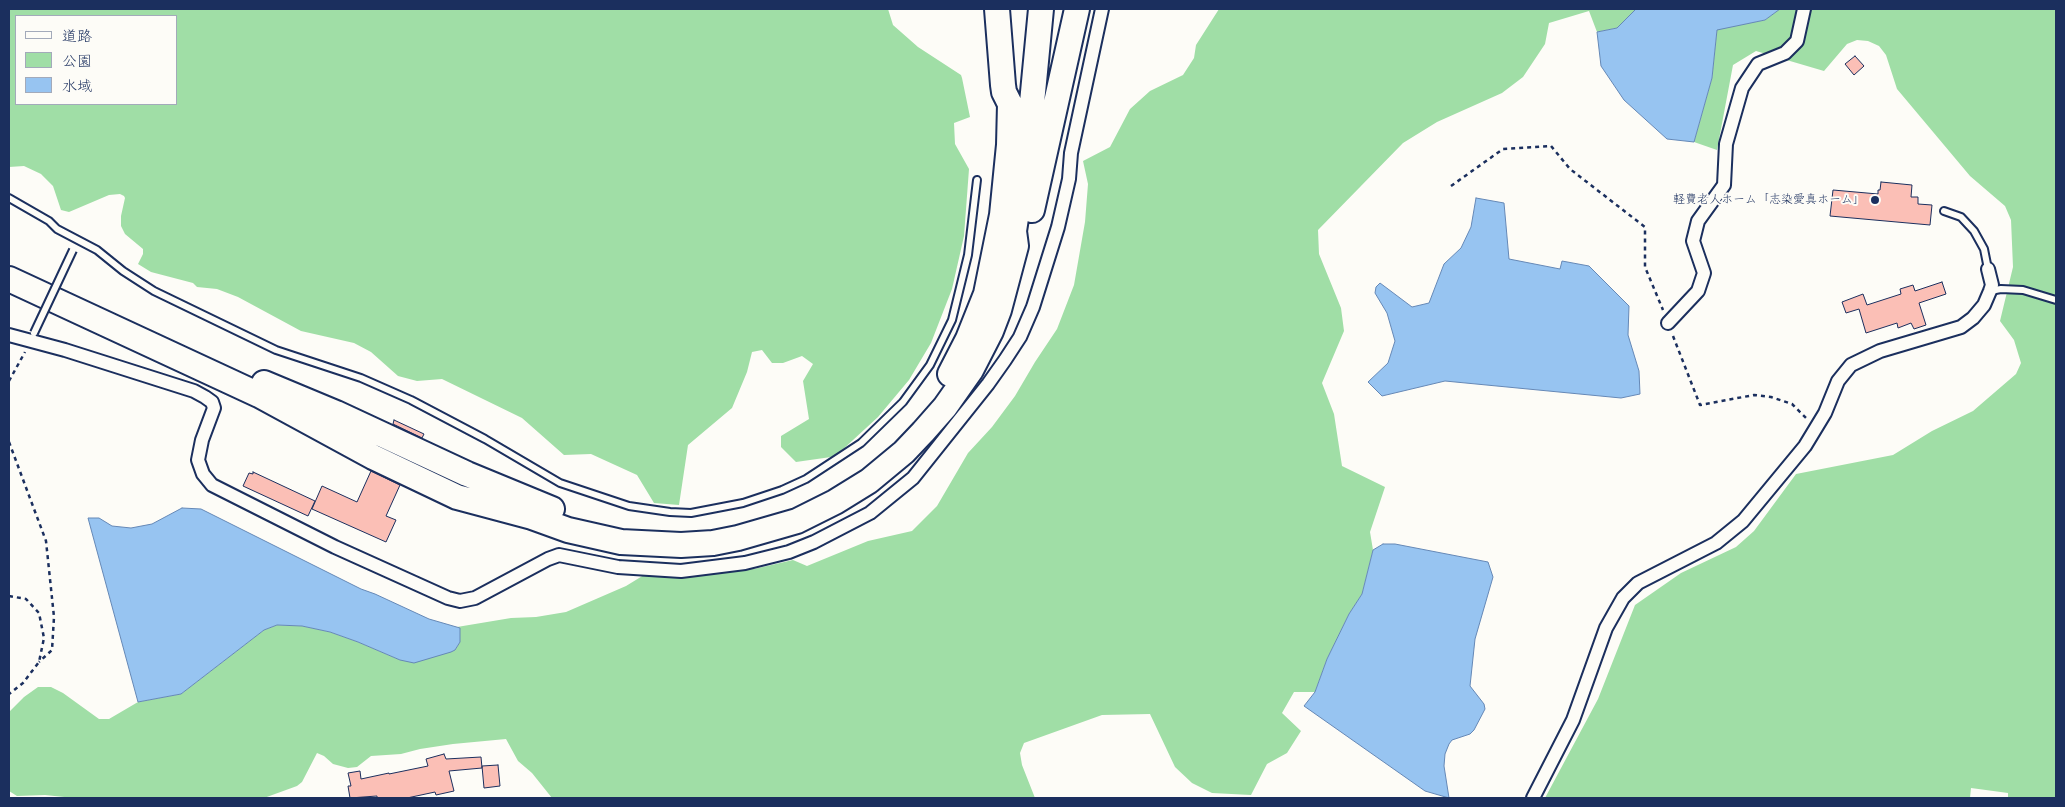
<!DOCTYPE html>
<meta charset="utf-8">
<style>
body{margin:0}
#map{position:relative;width:2065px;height:807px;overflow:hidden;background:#fdfcf7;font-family:"Playpen Sans","Klee One",sans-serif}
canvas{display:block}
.frame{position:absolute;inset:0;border:10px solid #1b2f5e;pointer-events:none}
.legend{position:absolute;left:15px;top:15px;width:162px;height:90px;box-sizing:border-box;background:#fdfcf7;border:1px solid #a3aaba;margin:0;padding:6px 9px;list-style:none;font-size:15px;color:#1b2f5e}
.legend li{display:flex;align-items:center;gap:10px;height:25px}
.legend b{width:25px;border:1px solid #a3aaba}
</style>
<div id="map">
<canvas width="2065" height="807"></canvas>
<div class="frame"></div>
<ul class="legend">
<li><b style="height:6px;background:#fdfcf7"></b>道路</li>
<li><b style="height:14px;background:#a0dea6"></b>公園</li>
<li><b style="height:14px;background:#97c4f1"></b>水域</li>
</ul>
</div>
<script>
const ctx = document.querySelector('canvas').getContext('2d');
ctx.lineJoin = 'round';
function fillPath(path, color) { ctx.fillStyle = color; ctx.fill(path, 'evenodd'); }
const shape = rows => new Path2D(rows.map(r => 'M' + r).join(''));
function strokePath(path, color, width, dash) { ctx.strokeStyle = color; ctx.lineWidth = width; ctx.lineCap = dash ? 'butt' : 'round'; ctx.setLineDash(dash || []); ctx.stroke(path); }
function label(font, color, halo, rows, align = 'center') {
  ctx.font = font + ' "Playpen Sans","Klee One",sans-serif'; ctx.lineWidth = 4; ctx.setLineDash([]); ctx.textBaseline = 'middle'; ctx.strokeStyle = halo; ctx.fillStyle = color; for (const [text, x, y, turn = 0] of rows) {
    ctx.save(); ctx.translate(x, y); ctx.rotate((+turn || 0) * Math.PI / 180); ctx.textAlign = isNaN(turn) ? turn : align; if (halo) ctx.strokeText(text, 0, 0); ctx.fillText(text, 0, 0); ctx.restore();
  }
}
fillPath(shape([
 [9,9,888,9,893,25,918,47,961,75,962,78,970,117,954,123,955,144,969,169,964,236,952,289,931,343,909,380,878,417,840,452,831,457,796,462,781,447,781,436,809,419,803,381,813,364,802,356,783,363,772,363,762,350,752,352,747,372,732,408,688,445,679,505,654,503,637,475,591,454,564,455,522,418,442,379,417,381,398,376,371,352,354,343,301,331,238,297,217,289,197,287,193,283,151,272,138,264,143,254,143,249,125,234,121,226,121,216,125,198,124,196,120,194,109,195,69,212,61,210,53,186,41,174,24,166,9,167],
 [16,16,176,16,176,104,16,104],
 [1219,9,1636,9,1617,28,1597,32,1589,11,1549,23,1545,44,1523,77,1502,93,1437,122,1403,143,1318,230,1319,254,1341,308,1344,331,1322,383,1334,414,1342,466,1385,487,1370,532,1373,550,1362,594,1349,614,1327,659,1315,692,1294,692,1282,713,1301,731,1287,753,1267,764,1251,795,1212,793,1192,783,1175,767,1150,714,1102,715,1024,743,1020,753,1022,765,1035,798,552,798,532,773,518,761,506,739,453,744,420,749,401,754,371,756,357,767,348,768,333,764,324,756,317,753,302,782,297,786,264,798,74,798,45,795,17,796,9,791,9,712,24,697,38,687,51,687,63,693,99,719,109,719,138,702,181,694,264,630,277,625,302,626,330,632,358,642,400,660,455,650,460,642,460,628,457,627,511,618,536,617,566,612,626,586,644,575,669,576,746,568,754,569,793,560,807,566,868,541,912,531,937,506,968,453,992,427,1015,396,1035,362,1057,329,1074,285,1085,222,1088,184,1083,161,1110,147,1130,109,1150,91,1183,75,1194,58,1196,45],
 [1780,9,2056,9,2056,798,2008,798,2008,793,1971,788,1970,798,1545,798,1598,699,1635,605,1681,573,1736,547,1754,531,1796,474,1893,455,1932,431,1973,411,2016,374,2021,363,2014,340,2000,321,2013,267,2011,220,2005,206,1970,176,1897,89,1886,55,1879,46,1868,41,1857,40,1847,44,1824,71,1756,51,1733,65,1717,150,1694,142,1712,78,1717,29,1765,20]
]), '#a0dea6');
const water = shape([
 [1636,9,1780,9,1765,20,1717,30,1712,78,1694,142,1667,139,1624,100,1601,66,1597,32,1617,28,1636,9],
 [1476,198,1504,203,1509,259,1560,269,1562,261,1589,266,1629,306,1628,335,1639,371,1640,394,1621,398,1445,381,1382,396,1368,382,1388,363,1395,341,1387,313,1375,293,1376,287,1380,283,1412,307,1429,303,1444,264,1461,248,1471,227,1476,198],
 [182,508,201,509,361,589,375,594,429,619,460,628,460,642,455,650,451,652,414,663,400,660,358,642,330,632,302,626,277,625,264,630,181,694,138,702,88,518,99,518,112,526,131,528,152,524,182,508],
 [1383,544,1395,544,1488,562,1493,577,1475,639,1470,686,1484,704,1485,709,1474,730,1470,734,1452,740,1449,744,1445,754,1444,766,1449,798,1425,791,1304,706,1315,692,1327,659,1349,614,1362,594,1373,550,1383,544]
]);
fillPath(water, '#97c4f1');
strokePath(water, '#6588b6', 1);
const building = shape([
 [1855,56,1864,66,1854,75,1845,64,1855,56],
 [1881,182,1912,185,1911,197,1918,197,1918,204,1932,205,1930,225,1830,216,1833,190,1878,194,1878,190,1880,190,1881,182],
 [1942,282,1946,294,1919,303,1926,325,1914,329,1911,323,1898,328,1897,323,1866,333,1859,309,1846,313,1842,302,1863,294,1867,305,1901,294,1900,289,1913,285,1915,291,1942,282],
 [394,420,424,434,422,438,393,424,394,420],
 [371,471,400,485,386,516,396,520,386,542,312,509,322,486,357,502,371,471],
 [253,472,315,501,308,516,243,486,249,473,253,474,253,472],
 [444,754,446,759,481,757,482,768,449,771,454,791,436,795,435,792,407,798,377,798,377,796,350,798,348,786,351,786,348,773,360,771,361,779,389,773,389,774,428,766,426,759,444,754],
 [498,765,500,786,484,788,482,766,498,765]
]);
fillPath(building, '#fbbfb6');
strokePath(building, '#1b2f5e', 1);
const lane = shape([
 [9,198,49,221,57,229,97,250,123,271,154,291,276,350,361,378,411,400,485,439,560,483,629,506,670,512,691,513,743,503,782,490,806,479,861,443,903,402,930,365,952,320,968,255,977,180],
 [1944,211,1961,217,1974,231,1984,249,1988,269],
 [1990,291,2001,289,2023,290,2056,300]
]);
const street = shape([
 [1668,323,1698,291,1704,273,1693,241,1698,221,1724,185,1726,144,1742,88,1758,64,1785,53,1797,41,1804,9],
 [9,335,65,350,194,391,205,397,212,402,214,408,202,440,198,460,203,474,212,485,335,547,448,598,460,601,475,598,548,559,559,555,618,567,681,571,745,563,789,552,814,542,870,513,913,478,988,384,1005,360,1020,337,1033,307,1058,227,1069,179,1071,153,1102,9],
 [1533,798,1573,720,1606,628,1623,598,1638,583,1716,543,1743,521,1805,446,1825,413,1838,381,1851,365,1880,351,1961,327,1973,318,1984,305,1990,291,1992,285,1988,269]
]);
const highway = shape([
 [1032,210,1077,9],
 [9,279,259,395,373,457,457,497,532,517,568,530,621,542,681,545,713,543,738,538,797,521,835,502,869,481,904,452,923,432,945,407,971,370,991,331,999,310,1016,246,1014,231,1029,134,1041,9],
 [950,374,968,339,986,294,1002,215,1009,145,1010,104,1004,92,1003,85,997,9],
 [264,383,336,413,467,474,552,509]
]);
strokePath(lane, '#1b2f5e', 10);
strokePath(street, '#1b2f5e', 16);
strokePath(highway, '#1b2f5e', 28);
strokePath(shape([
 [1451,186,1503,149,1551,146,1570,169,1645,227,1645,267,1663,310],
 [1673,336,1700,405,1754,395,1771,397,1792,404,1807,419],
 [9,381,25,352],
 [9,442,46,541,54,617,52,650,39,662],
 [9,596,26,599,39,613,44,638,39,662,23,683,9,694]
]), '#1b2f5e', 2.5, [4, 4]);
strokePath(lane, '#fdfcf7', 6);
strokePath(street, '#fdfcf7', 12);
strokePath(highway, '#fdfcf7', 24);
const laneBridge = shape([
 [34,333,73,250]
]);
strokePath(laneBridge, '#1b2f5e', 10, []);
strokePath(laneBridge, '#fdfcf7', 6);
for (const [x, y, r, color] of [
 [1875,200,5,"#1b2f5e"]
]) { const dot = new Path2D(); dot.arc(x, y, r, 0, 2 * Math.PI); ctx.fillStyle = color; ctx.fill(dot); strokePath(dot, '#fdfcf7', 2); }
label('12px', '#1b2f5e', '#fdfcf7', [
 ["軽費老人ホーム「志染愛真ホーム」",1865,200]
], 'right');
</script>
